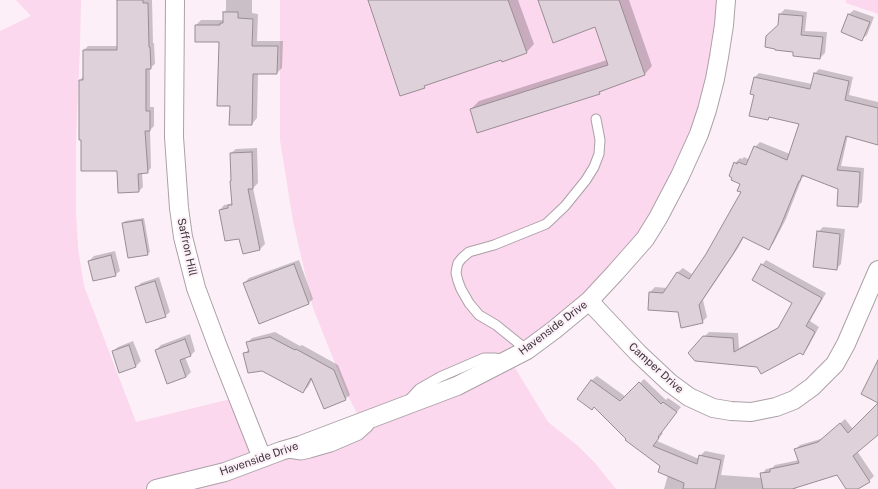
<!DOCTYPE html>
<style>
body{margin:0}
canvas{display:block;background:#fceff7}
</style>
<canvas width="878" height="489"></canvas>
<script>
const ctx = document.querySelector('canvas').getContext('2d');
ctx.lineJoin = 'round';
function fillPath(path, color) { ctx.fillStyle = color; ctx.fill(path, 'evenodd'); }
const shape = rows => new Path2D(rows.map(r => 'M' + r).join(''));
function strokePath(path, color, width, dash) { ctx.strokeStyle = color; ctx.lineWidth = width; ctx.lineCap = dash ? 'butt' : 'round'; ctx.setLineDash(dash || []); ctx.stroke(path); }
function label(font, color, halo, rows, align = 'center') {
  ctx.font = font + ' "Public Sans",sans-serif'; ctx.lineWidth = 4; ctx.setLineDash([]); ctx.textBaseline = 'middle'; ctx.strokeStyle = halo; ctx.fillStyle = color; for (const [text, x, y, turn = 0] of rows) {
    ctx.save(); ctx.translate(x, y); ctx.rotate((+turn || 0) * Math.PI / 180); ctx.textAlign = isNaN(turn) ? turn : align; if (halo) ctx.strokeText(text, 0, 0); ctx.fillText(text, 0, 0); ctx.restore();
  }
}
fillPath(shape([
 [16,0,81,0,80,47,76,140,76,212,78,248,84,286,136,422,239,397,262,458,361,421,348,396,313,308,293,221,280,140,280,0,725,0,699,134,615,273,509,358,548,422,577,445,595,463,616,489,0,489,0,31,31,16],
 [846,0,878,0,878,14,846,3]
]), '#fbd8ee');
fillPath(shape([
 [118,0,152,0,153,43,154,43,155,64,150,68,150,107,154,107,154,126,150,130,151,168,147,172,142,173,143,187,139,191,118,170,80,80,84,76,84,50,88,46,118,46],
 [226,0,252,0,252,13,258,14,257,41,283,41,282,68,277,73,258,73,257,118,252,124,231,105,220,41,196,25,201,20,224,20,224,12,226,10],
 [369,0,518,0,534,44,526,53,501,58,427,84,424,87],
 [539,0,629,0,652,66,645,74,604,89,599,93,471,109,479,101,607,60,596,26],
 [785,9,807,12,805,31,827,32,825,53,820,58,794,51,779,25,780,14],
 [854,10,874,17,867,35,862,39,842,31,849,14],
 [819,69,853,77,849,95,878,102,878,144,848,135,841,166,864,168,862,202,857,206,839,188,805,176,802,178,786,219,773,244,768,249,744,237,738,248,703,300,707,317,702,322,679,311,649,309,650,292,655,287,667,288,678,272,683,268,693,275,707,254,743,192,735,163,740,158,742,159,744,157,750,160,755,147,760,142,790,154,800,123,771,117,768,119,755,94,755,77,759,73,812,84,814,74],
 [257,148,258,183,253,188,265,244,260,249,243,253,240,238,220,210,224,205,230,204,233,202,231,153,236,149],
 [144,218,150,252,147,254,123,223,125,221],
 [823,227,845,229,841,264,836,269,818,232],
 [115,251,120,271,115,275,89,261,94,256],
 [299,260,313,299,308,304,244,283,249,278],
 [766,260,826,293,810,321,819,327,807,349,802,353,800,352,758,366,704,337,709,332,738,333,739,348,781,326,793,303,762,265],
 [159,277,170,312,165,316,136,288,141,283],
 [275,332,300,346,302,345,338,365,350,395,345,399,313,378,308,387,303,392,244,354,249,349,247,343,252,338],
 [190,334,195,351,191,355,185,357,191,372,186,377,168,383,156,350,161,345],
 [133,341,141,361,136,366,120,371,113,351,118,347],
 [597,376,626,397,644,379,666,400,668,398,681,407,661,432,663,433,657,441,699,459,700,456,705,451,725,455,721,475,762,478,762,474,766,469,772,468,775,465,799,460,795,450,800,445,824,438,845,419,853,429,878,404,878,434,857,451,874,476,869,481,856,489,847,489,837,474,795,487,796,489,664,489,668,475,661,466,627,439,594,406,579,399,592,380]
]), '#0003');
const building = shape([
 [117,0,143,0,143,3,148,3,149,47,150,47,151,69,146,69,146,111,150,111,150,131,145,131,148,173,138,174,139,192,118,193,117,171,81,171,81,140,79,140,79,80,83,80,83,50,117,50,117,0],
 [368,0,508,0,527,53,502,62,501,60,424,86,425,88,400,96,368,0],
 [538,0,619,0,645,75,599,92,600,94,477,133,470,109,608,65,595,27,553,43,538,0],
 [223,12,238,12,238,18,253,19,252,46,278,46,277,74,253,74,252,125,229,125,230,106,217,106,219,42,195,42,195,25,220,25,220,23,223,23,223,12],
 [779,14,803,16,801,35,823,37,820,59,793,56,793,52,775,50,775,49,765,47,766,36,778,25,779,14],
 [848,14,870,22,862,41,841,32,848,14],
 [814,73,849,81,845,100,878,108,878,145,846,136,837,170,860,172,858,207,837,206,838,189,802,175,800,181,799,181,781,225,769,250,743,237,733,254,699,305,703,323,681,328,678,312,648,310,649,292,663,293,677,272,689,279,706,254,741,192,737,191,740,184,731,180,732,178,729,176,734,162,737,164,738,162,746,165,754,146,787,160,799,124,769,117,768,120,749,116,754,95,750,94,754,77,810,89,814,73],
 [252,152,253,189,248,189,260,250,243,254,239,239,225,241,219,210,228,208,228,205,232,205,230,181,231,181,230,153,252,152],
 [142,220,148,255,128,258,122,223,142,220],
 [817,231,840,234,837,270,813,267,817,231],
 [111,255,116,276,93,281,88,261,111,255],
 [294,264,309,304,259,324,243,283,294,264],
 [761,264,822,298,806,326,815,332,803,355,800,353,761,374,757,367,695,361,688,353,703,336,733,338,734,352,778,328,792,303,752,280,761,264],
 [155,281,166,317,146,323,135,287,155,281],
 [270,337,295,350,296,349,334,370,346,400,324,409,311,378,303,393,262,371,248,373,243,353,249,352,246,342,270,337],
 [185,339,191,356,180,360,186,377,167,384,155,350,185,339],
 [129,345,136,367,119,373,112,351,129,345],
 [878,360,878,435,853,456,870,482,858,489,846,489,837,475,792,489,763,489,760,473,770,472,770,469,799,463,794,449,818,442,840,423,848,433,878,403,861,394,878,360],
 [591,380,620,401,639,382,661,404,663,402,677,412,658,437,659,438,653,446,697,464,699,455,721,460,715,489,683,489,684,483,658,472,660,466,625,440,626,439,594,407,592,410,577,399,591,380]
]);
fillPath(building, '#ded1d9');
strokePath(building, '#998d94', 1);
const service = shape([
 [527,350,496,325,479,315,469,303,461,289,458,281,456,273,457,267,458,263,462,258,469,252,494,245,546,224,565,206,586,180,594,167,599,154,600,140,596,119],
 [409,400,419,389,440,377,470,364,484,358,494,358,504,359],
 [288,453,301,455,310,453,331,447,359,435,368,427,371,421]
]);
const minor = shape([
 [175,0,174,137,179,208,183,237,196,288,218,347,262,458],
 [589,301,638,353,670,383,689,397,713,408,731,411,751,412,776,407,794,400,812,387,835,364,846,344,878,270],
 [156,489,225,472,281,451,301,445,457,386,527,350,554,330,589,301,615,273,645,239,658,218,680,176,699,134,707,110,715,79,719,57,724,25,726,0]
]);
strokePath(service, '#aca0a7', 11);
strokePath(minor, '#aca0a7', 20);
strokePath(service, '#fff', 9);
strokePath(minor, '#fff', 18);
label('11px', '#3a3538', '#fceff7', [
 ["Saffron Hill",187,247,78],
 ["Havenside Drive",553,328,-37],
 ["Camper Drive",656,368,42],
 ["Havenside Drive",259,459,-19]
]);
</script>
